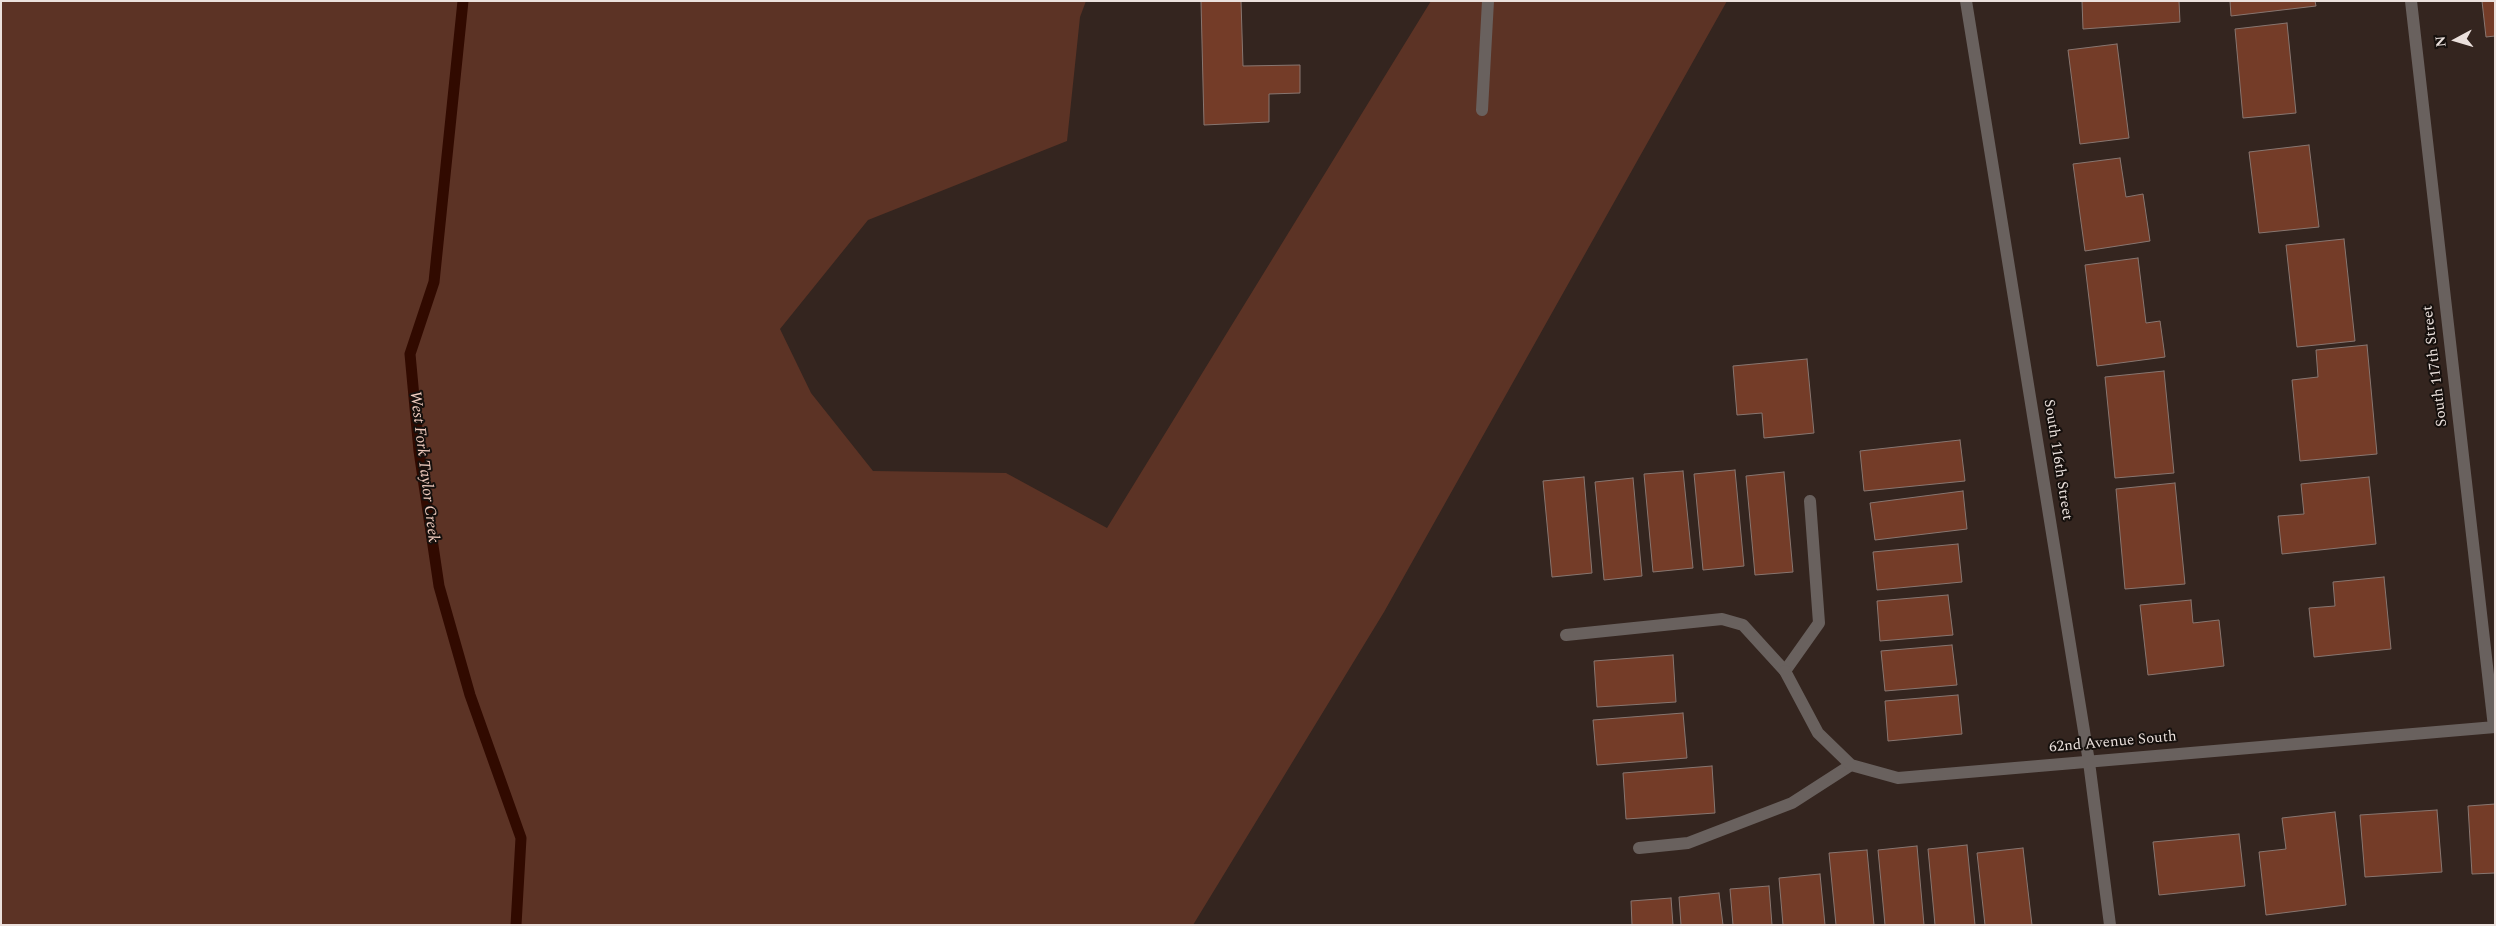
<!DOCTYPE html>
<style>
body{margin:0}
#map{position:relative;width:2496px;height:926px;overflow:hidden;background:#34251f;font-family:Spectral,serif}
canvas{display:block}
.frame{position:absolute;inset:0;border:2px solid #ebe1dd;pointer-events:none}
.north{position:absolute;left:2431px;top:15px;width:50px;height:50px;-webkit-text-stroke:4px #16100d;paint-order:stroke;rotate:264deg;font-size:14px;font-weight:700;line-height:20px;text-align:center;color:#ebe1dd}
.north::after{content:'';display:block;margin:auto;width:18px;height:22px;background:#ebe1dd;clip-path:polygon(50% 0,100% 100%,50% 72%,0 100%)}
</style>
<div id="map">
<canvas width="2496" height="926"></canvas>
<div class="frame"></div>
<div class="north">N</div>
</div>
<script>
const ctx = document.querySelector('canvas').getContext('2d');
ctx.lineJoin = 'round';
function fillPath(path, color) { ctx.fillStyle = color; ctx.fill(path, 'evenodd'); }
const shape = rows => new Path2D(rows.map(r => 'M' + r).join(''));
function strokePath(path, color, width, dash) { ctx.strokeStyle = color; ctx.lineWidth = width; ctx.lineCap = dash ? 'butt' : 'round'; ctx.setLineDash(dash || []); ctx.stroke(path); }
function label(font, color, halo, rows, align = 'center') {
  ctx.font = font + ' Spectral,serif'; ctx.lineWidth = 4; ctx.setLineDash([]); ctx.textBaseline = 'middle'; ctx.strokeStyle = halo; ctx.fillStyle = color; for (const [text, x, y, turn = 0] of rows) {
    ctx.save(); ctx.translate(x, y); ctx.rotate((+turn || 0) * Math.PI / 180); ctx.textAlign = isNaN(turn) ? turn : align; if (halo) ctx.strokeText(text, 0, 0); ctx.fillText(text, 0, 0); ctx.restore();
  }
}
fillPath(shape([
 [1,1,1086,1,1080,17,1067,141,868,220,780,329,811,393,873,471,1006,473,1107,528,1431,1,1727,1,1384,612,1193,925,1,925]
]), '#5c3325');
strokePath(shape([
 [463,1,434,282,410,354,419,451,439,586,470,695,521,838,516,925]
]), '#310a00', 11);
const building = shape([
 [1201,1,1241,1,1243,66,1300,65,1300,93,1269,94,1269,122,1204,125,1201,1],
 [2082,1,2179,1,2180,22,2083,29,2082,1],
 [2230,1,2315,1,2316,6,2231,16,2230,1],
 [2482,1,2495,1,2495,36,2486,37,2482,1],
 [2287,23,2296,113,2243,118,2235,29,2287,23],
 [2117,44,2129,138,2080,144,2068,50,2117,44],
 [2309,145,2319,227,2259,233,2249,152,2309,145],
 [2120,158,2126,197,2143,194,2150,241,2085,251,2073,164,2120,158],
 [2344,239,2355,341,2297,347,2286,245,2344,239],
 [2138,258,2146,323,2160,321,2165,357,2097,366,2085,265,2138,258],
 [2367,345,2377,454,2300,461,2292,380,2318,377,2316,350,2367,345],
 [1807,359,1814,433,1764,438,1762,413,1737,415,1733,366,1807,359],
 [2164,371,2174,473,2115,478,2105,377,2164,371],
 [1960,440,1965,481,1864,491,1860,451,1960,440],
 [1735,470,1744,566,1703,570,1694,474,1735,470],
 [1683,471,1693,568,1653,572,1644,474,1683,471],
 [1784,472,1793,572,1755,575,1746,476,1784,472],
 [1584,477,1592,573,1552,577,1543,481,1584,477],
 [2369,477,2376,544,2282,554,2278,516,2304,514,2301,484,2369,477],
 [1633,478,1642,576,1604,580,1595,482,1633,478],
 [2175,483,2185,584,2125,589,2116,489,2175,483],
 [1963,491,1967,529,1875,540,1870,503,1963,491],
 [1958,544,1962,582,1877,590,1873,552,1958,544],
 [2384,577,2391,649,2314,657,2309,608,2335,606,2333,582,2384,577],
 [1948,595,1953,635,1880,641,1877,601,1948,595],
 [2191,600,2193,623,2219,620,2224,666,2148,675,2140,605,2191,600],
 [1952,645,1957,685,1885,691,1881,651,1952,645],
 [1673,655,1676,702,1597,707,1594,661,1673,655],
 [1958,695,1962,734,1888,741,1885,701,1958,695],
 [1683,713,1687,758,1597,765,1593,720,1683,713],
 [1712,766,1715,813,1626,819,1623,773,1712,766],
 [2495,804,2495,873,2472,874,2468,806,2495,804],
 [2437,810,2442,872,2365,877,2360,815,2437,810],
 [2335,812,2346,905,2266,915,2259,852,2286,849,2282,818,2335,812],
 [2239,834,2245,886,2159,895,2153,842,2239,834],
 [1967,845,1975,925,1935,925,1928,849,1967,845],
 [1917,846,1924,925,1885,925,1878,850,1917,846],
 [2023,848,2032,925,1985,925,1977,853,2023,848],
 [1867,850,1874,925,1836,925,1829,853,1867,850],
 [1820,874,1825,925,1783,925,1779,878,1820,874],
 [1769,886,1772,925,1733,925,1730,889,1769,886],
 [1719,893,1723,925,1681,925,1679,897,1719,893],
 [1671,898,1673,925,1632,925,1631,901,1671,898]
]);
fillPath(building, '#743c28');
strokePath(building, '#887670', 1);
strokePath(shape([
 [1482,110,1488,1],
 [1566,635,1722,619,1743,625,1785,671,1819,623,1810,501],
 [1639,848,1688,843,1792,803,1851,765]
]), '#69615e', 12);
strokePath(shape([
 [1966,1,2089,762,2110,925],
 [2411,1,2494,727],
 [1785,671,1818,733,1851,765,1898,778,2495,727]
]), '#69615e', 12);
label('15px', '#ebe1dd', '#16100d', [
 ["South 117th Street",2436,366,-97],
 ["South 116th Street",2057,460,81],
 ["62nd Avenue South",2113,743,-5]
]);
label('italic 16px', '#f3cec1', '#16100d', [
 ["West Fork Taylor Creek",423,467,83]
]);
</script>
